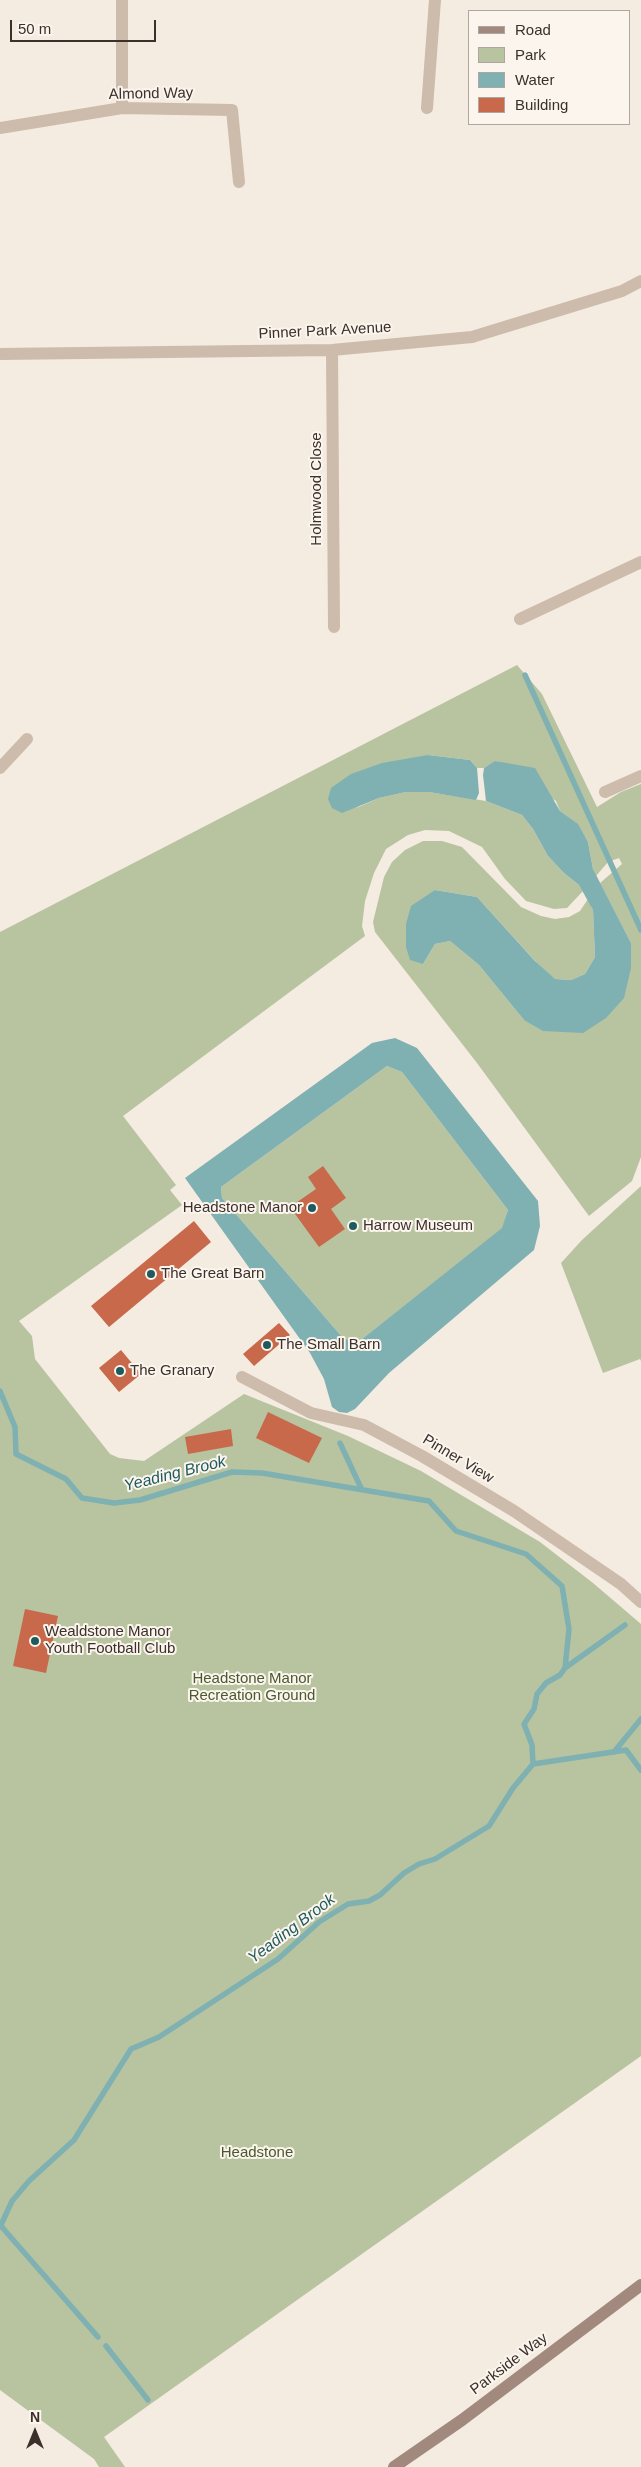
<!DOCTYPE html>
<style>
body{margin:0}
#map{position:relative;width:641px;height:2467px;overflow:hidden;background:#f4ebe1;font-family:Arial,sans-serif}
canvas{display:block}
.legend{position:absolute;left:468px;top:10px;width:162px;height:115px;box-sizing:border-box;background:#fbf5ee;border:1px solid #aea6a0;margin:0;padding:6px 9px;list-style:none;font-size:15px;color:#3b302b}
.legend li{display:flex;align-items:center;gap:10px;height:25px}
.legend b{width:25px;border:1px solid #aea6a0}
.north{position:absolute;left:10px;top:2407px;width:50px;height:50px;-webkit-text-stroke:4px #fbf5ee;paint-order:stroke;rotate:0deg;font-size:14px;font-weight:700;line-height:20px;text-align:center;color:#3b302b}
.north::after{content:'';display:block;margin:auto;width:18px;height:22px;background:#3b302b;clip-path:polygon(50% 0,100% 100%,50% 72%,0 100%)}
.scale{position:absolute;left:10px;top:20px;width:146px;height:22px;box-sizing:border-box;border:2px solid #3b302b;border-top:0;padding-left:6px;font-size:15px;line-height:18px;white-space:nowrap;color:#3b302b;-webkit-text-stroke:4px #fbf5ee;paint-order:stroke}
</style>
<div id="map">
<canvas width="641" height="2467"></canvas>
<ul class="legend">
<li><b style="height:6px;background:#a18a7d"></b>Road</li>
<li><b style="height:14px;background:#b8c4a0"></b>Park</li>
<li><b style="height:14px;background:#7fb0b2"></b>Water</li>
<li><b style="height:14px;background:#c8694b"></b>Building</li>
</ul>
<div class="north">N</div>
<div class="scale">50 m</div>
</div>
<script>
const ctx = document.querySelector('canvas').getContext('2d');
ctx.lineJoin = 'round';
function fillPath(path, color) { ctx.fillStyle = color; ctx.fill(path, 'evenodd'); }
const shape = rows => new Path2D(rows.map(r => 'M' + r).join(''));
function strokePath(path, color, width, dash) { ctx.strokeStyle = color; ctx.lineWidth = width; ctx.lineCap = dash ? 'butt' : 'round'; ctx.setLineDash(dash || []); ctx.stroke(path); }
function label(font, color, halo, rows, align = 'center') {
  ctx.font = font + ' Arial,sans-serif'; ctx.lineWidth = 4; ctx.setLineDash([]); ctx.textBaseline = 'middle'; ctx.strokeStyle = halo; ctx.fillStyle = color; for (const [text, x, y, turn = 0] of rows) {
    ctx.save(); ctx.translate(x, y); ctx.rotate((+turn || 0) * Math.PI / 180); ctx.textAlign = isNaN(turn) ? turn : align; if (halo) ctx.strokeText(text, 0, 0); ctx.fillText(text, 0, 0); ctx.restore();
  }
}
fillPath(shape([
 [517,665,542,694,597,807,621,792,641,784,641,1157,632,1181,589,1216,477,1063,375,932,373,922,384,877,392,862,405,850,423,841,442,841,462,847,521,907,541,916,555,919,569,917,580,911,588,899,593,910,595,957,585,974,571,980,555,979,548,975,477,897,435,890,406,924,423,964,435,944,450,941,479,965,524,1020,631,943,600,883,622,864,619,858,608,862,596,876,593,869,588,842,577,824,560,811,556,801,496,761,484,768,477,768,470,760,428,755,356,808,379,798,406,792,429,792,486,801,522,815,533,829,548,856,564,873,579,885,583,891,567,908,554,909,526,901,505,879,482,847,449,831,425,830,408,835,386,849,374,873,365,901,362,926,365,936,123,1116,176,1185,170,1190,182,1205,19,1321,32,1336,35,1359,110,1454,119,1458,144,1461,244,1394,348,1436,421,1471,540,1542,593,1583,641,1624,641,2056,104,2437,125,2467,99,2467,94,2459,0,2390,0,932],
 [387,1066,402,1072,508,1210,503,1228,357,1343,343,1338,222,1198,221,1187],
 [641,1186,641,1361,640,1359,603,1373,561,1263,582,1240]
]), '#b8c4a0');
fillPath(shape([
 [428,755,470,760,477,768,479,793,476,800,429,792,406,792,379,798,342,813,332,808,328,799,331,788,351,774,382,763],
 [495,761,535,768,560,811,578,824,588,842,593,869,631,943,631,968,624,998,606,1018,583,1033,543,1031,524,1020,479,965,450,941,435,944,423,964,410,960,406,947,406,924,411,906,435,890,477,897,535,961,555,979,571,980,585,974,595,957,593,910,579,885,564,873,548,856,533,829,522,815,486,801,483,775,484,768],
 [395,1038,417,1048,538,1201,540,1226,534,1250,389,1373,355,1409,347,1413,339,1412,332,1407,324,1379,310,1353,185,1178,372,1043],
 [387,1066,402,1072,508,1210,502,1228,357,1343,343,1338,222,1198,221,1187]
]), '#7fb0b2');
strokePath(shape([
 [525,675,641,930],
 [0,1391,15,1427,16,1454,66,1479,82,1498,114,1503,140,1500,232,1472,262,1473,429,1501,456,1531,526,1554,562,1586,569,1629,565,1668,560,1675,546,1683,537,1694,534,1709,524,1724,532,1745,533,1764,513,1788,489,1826,435,1859,419,1864,404,1873,380,1895,369,1901,348,1904,319,1922,278,1959,159,2037,131,2049,74,2140,29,2181,12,2201,0,2227],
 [340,1443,361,1488],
 [565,1668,625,1625],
 [614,1752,641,1719],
 [533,1764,626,1750,641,1770],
 [1,2226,98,2337],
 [106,2346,148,2400]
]), '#7fb0b2', 5.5);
fillPath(shape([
 [323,1166,346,1198,331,1209,345,1229,319,1247,290,1207,316,1189,308,1177],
 [194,1221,211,1242,109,1327,91,1306],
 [279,1323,290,1335,254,1366,243,1354],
 [121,1350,141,1374,119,1392,99,1368],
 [268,1412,322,1438,309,1463,256,1438],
 [231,1429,233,1446,188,1454,185,1437],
 [25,1609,58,1616,46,1673,13,1666]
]), '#c8694b');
strokePath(shape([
 [122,108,122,0],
 [427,108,435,0],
 [0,128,122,108,232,110,239,182],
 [332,350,334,627],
 [0,354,332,350,472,337,622,291,641,281],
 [520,619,641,562],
 [0,768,27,739],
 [605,792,641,776],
 [242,1377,311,1413,364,1425,422,1456,514,1511,621,1584,641,1602]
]), '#cdbbac', 12);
strokePath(shape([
 [394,2467,462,2420,641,2285]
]), '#a18a7d', 12);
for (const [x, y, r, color] of [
 [312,1208,5,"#1f5a5e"],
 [353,1226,5,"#1f5a5e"],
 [151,1274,5,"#1f5a5e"],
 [267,1345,5,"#1f5a5e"],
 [120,1371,5,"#1f5a5e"],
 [35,1641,5,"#1f5a5e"]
]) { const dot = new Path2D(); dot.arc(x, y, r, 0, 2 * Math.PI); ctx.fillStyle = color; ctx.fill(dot); strokePath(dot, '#fbf5ee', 2); }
label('15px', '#3b302b', '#fbf5ee', [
 ["Almond Way",151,94,-1],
 ["Pinner Park Avenue",325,331,-3],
 ["Holmwood Close",317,489,-90],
 ["Pinner View",458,1459,31],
 ["Parkside Way",509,2364,-37]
]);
label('15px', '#3b302b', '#fbf5ee', [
 ["Headstone Manor",302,1208,"right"],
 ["Harrow Museum",363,1226],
 ["The Great Barn",161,1274],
 ["The Small Barn",277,1345],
 ["The Granary",130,1371],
 ["Wealdstone Manor",45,1632],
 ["Youth Football Club",45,1649]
], 'left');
label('15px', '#4a5a2e', '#fbf5ee', [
 ["Headstone Manor",252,1679],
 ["Recreation Ground",252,1696],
 ["Headstone",257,2153]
]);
label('italic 16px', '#1f5a5e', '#fbf5ee', [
 ["Yeading Brook",175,1474,-14],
 ["Yeading Brook",292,1929,-37]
]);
</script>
